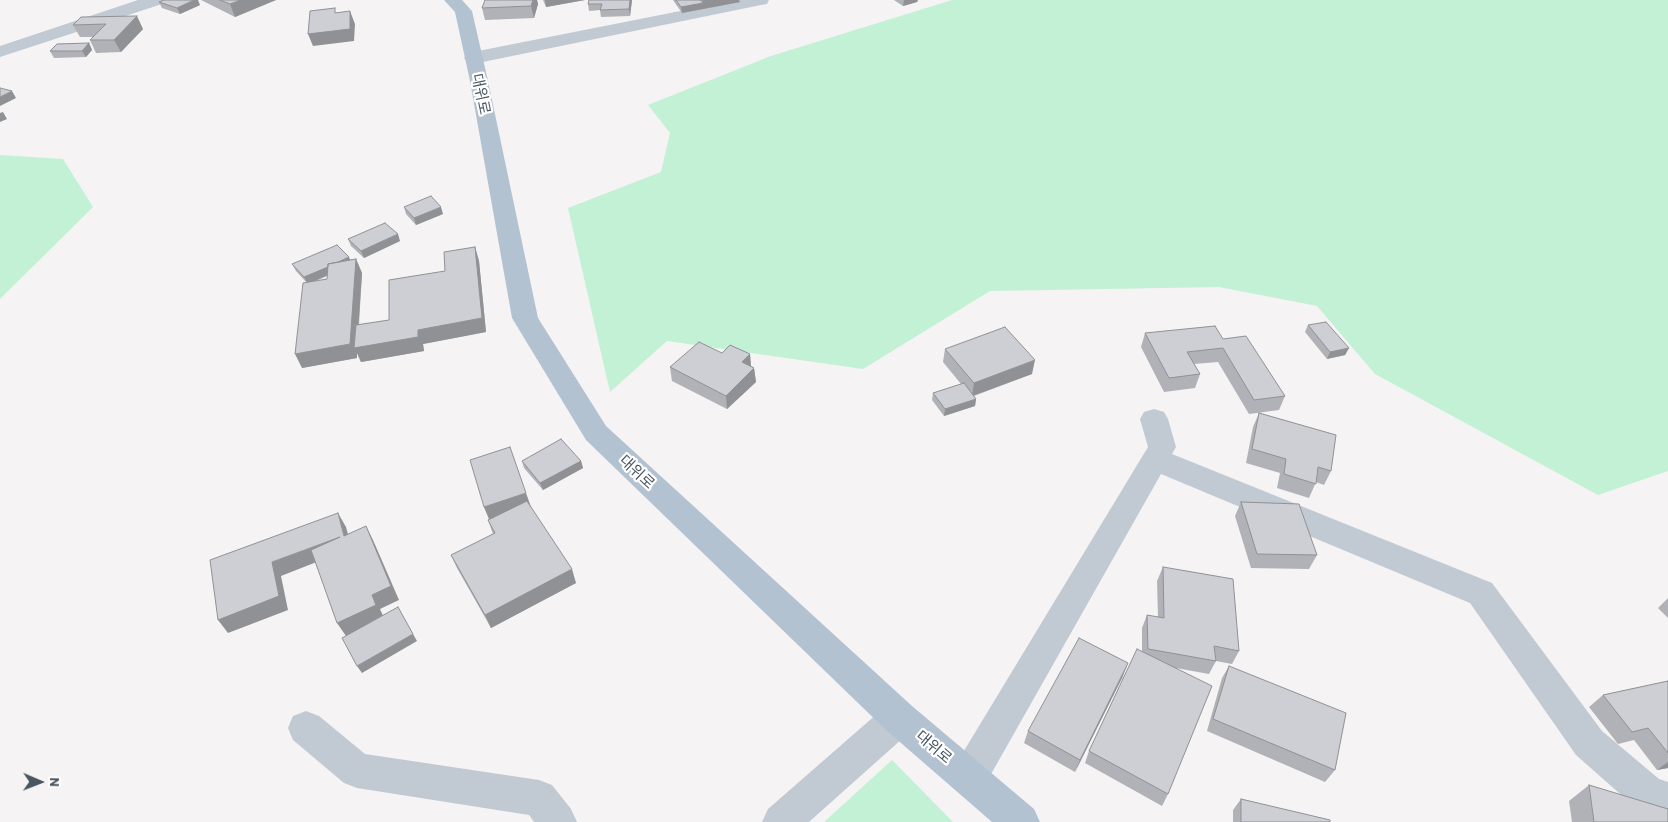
<!DOCTYPE html>
<meta charset="utf-8">
<style>
body{margin:0}
#map{position:relative;width:1668px;height:822px;overflow:hidden;background:#f5f3f3;font-family:Barlow,sans-serif}
canvas{display:block}
.north{position:absolute;left:15px;top:757px;width:50px;height:50px;-webkit-text-stroke:4px #fff;paint-order:stroke;rotate:91deg;font-size:14px;font-weight:700;line-height:20px;text-align:center;color:#4a5661}
.north::after{content:'';display:block;margin:auto;width:18px;height:22px;background:#4a5661;clip-path:polygon(50% 0,100% 100%,50% 72%,0 100%)}
</style>
<div id="map">
<canvas width="1668" height="822"></canvas>
<div class="north">N</div>
</div>
<script>
const ctx = document.querySelector('canvas').getContext('2d');
ctx.lineJoin = 'round';
function fillPath(path, color) { ctx.fillStyle = color; ctx.fill(path, 'evenodd'); }
const shape = rows => new Path2D(rows.map(r => 'M' + r).join(''));
function strokePath(path, color, width, dash) { ctx.strokeStyle = color; ctx.lineWidth = width; ctx.lineCap = dash ? 'butt' : 'round'; ctx.setLineDash(dash || []); ctx.stroke(path); }
function label(font, color, halo, rows, align = 'center') {
  ctx.font = font + ' Barlow,"Noto Sans KR",sans-serif'; ctx.lineWidth = 4.5; ctx.setLineDash([]); ctx.textBaseline = 'middle'; ctx.strokeStyle = halo; ctx.fillStyle = color; for (const [text, x, y, turn = 0] of rows) {
    ctx.save(); ctx.translate(x, y); ctx.rotate((+turn || 0) * Math.PI / 180); ctx.textAlign = isNaN(turn) ? turn : align; if (halo) ctx.strokeText(text, 0, 0); ctx.fillText(text, 0, 0); ctx.restore();
  }
}
fillPath(shape([
 [952,0,1668,0,1668,471,1598,495,1375,374,1317,306,1219,287,990,291,863,369,667,341,610,392,568,208,661,172,670,133,648,105,771,56],
 [0,155,63,159,93,207,0,299],
 [892,760,953,822,824,822]
]), '#c3f1d5');
fillPath(shape([
 [138,0,164,0,162,4,0,57,0,46,138,0],
 [736,0,769,0,767,4,761,5,473,64,467,62,464,58,467,54,473,52,736,0],
 [1154,409,1164,412,1168,419,1176,447,1172,454,1492,583,1602,731,1659,779,1668,782,1668,818,1636,808,1576,755,1470,603,1161,474,982,790,969,795,956,790,951,777,956,764,1148,447,1140,419,1144,412,1154,409],
 [899,702,912,706,917,718,912,730,809,822,762,822,768,809,886,706,899,702],
 [306,711,319,716,365,754,539,780,552,785,571,809,577,822,534,822,529,815,357,788,344,783,293,740,288,728,293,716,306,711]
]), '#c1cad2');
fillPath(shape([
 [444,0,462,0,472,11,488,81,538,318,606,426,912,706,1034,809,1040,822,992,822,886,730,586,440,512,318,470,81,455,12,444,0]
]), '#b3c2d1');
fillPath(shape([
 [201,0,276,0,235,17],
 [485,0,537,0,538,4,534,18,485,20,482,8],
 [543,0,585,0,546,7],
 [632,0,630,16,601,17,600,10,589,11,588,4],
 [673,0,739,0,740,2,682,13],
 [894,0,918,0,917,2,903,6],
 [159,2,200,5,180,14,162,8],
 [81,17,143,29,121,52,96,53,90,40,93,37,80,37,73,25],
 [89,43,92,50,86,57,54,58,50,51],
 [404,207,443,214,416,225,406,214],
 [348,239,400,241,364,258,351,246],
 [475,247,479,261,486,332,423,344,424,351,361,362,357,353,357,358,302,368,306,282,296,271,292,264,356,259,362,273,359,325,389,320,445,271],
 [327,276,327,279,316,281],
 [1308,325,1349,348,1345,355,1327,359,1305,332],
 [1145,333,1223,339,1285,396,1279,410,1249,414,1218,362,1194,364,1200,374,1195,388,1164,392,1141,347],
 [945,349,1032,374,974,396,976,399,975,406,944,416,932,400,933,393,961,384,943,362],
 [722,353,750,354,751,366,754,368,756,382,727,409,672,381,670,367],
 [1259,413,1331,471,1324,485,1316,482,1309,498,1277,488,1280,473,1246,463,1253,427],
 [522,461,581,461,583,468,543,490,524,468],
 [1241,502,1317,555,1309,569,1251,568,1235,516],
 [530,506,576,583,491,628,457,568,451,555,493,534,488,520,489,519,484,507],
 [1163,567,1239,651,1232,664,1216,661,1209,674,1176,668,1168,794,1162,806,1085,763,1089,751,1142,652,1142,628,1147,615,1158,617,1157,581],
 [1668,598,1668,618,1658,608],
 [1229,666,1335,770,1325,782,1207,731,1222,678],
 [1123,676,1075,772,1024,743,1028,731],
 [1668,681,1668,768,1657,770,1634,740,1618,744,1589,707,1603,695],
 [1589,785,1668,822,1572,822,1569,801],
 [1241,799,1330,822,1233,822,1233,810]
]), '#b0b2b7');
fillPath(shape([
 [194,0,198,0,200,5,180,14,177,8],
 [241,0,276,0,235,17,230,4],
 [533,0,537,0,538,4,534,18,531,6],
 [545,0,585,0,546,7],
 [630,0,632,0,630,16,629,9],
 [702,0,739,0,740,2,682,13,681,7,703,3],
 [904,0,918,0,917,2,903,6],
 [350,11,355,24,354,41,313,46,308,34],
 [137,16,143,29,121,52,114,40],
 [89,43,92,50,86,57,82,51],
 [12,91,16,98,0,106,0,97],
 [3,112,7,119,0,122,0,113],
 [441,207,443,214,416,225,414,218],
 [398,234,400,241,364,258,361,251],
 [475,247,479,261,486,332,423,344,424,351,361,362,357,353,357,358,302,368,295,354,356,259,362,273,357,347,418,330],
 [349,257,352,264,308,284,304,277],
 [1349,348,1345,355,1327,359,1330,352],
 [750,354,751,368,742,362],
 [1035,360,1032,374,972,396,974,383],
 [754,368,756,382,727,409,726,396],
 [976,399,975,406,944,416,945,409],
 [581,461,583,468,543,490,540,483],
 [526,493,531,507,490,521,484,507],
 [338,513,346,527,352,549,344,536],
 [366,526,373,540,399,600,380,609,384,618,346,636,337,623,372,595],
 [340,537,347,550,281,576,288,610,228,633,218,620,272,562],
 [572,569,576,583,491,628,485,615],
 [413,634,417,641,362,673,357,666],
 [1128,663,1123,676,1075,772,1080,760],
 [1668,762,1668,768,1657,770]
]), '#909195');
const building = shape([
 [164,0,194,0,177,8,159,2,164,0],
 [220,0,241,0,230,4,220,0],
 [485,0,533,0,531,6,482,8,485,0],
 [589,0,630,0,629,9,600,10,602,4,588,4,589,0],
 [676,0,700,0,703,3,681,7,676,0],
 [335,8,335,13,350,11,350,29,308,34,310,11,335,8],
 [137,16,114,40,90,40,106,24,73,25,81,17,137,16],
 [89,43,82,51,50,51,57,44,89,43],
 [0,88,12,91,0,97,0,88],
 [431,196,441,207,414,218,404,207,431,196],
 [385,223,398,234,361,251,348,239,385,223],
 [337,245,349,257,338,262,328,264,328,267,304,277,292,264,337,245],
 [475,247,482,318,418,330,418,337,354,348,356,325,389,320,389,280,445,271,444,252,475,247],
 [356,259,350,344,295,354,303,283,327,279,328,264,356,259],
 [1326,322,1349,348,1330,352,1308,325,1326,322],
 [1215,326,1223,339,1246,336,1285,396,1254,400,1223,348,1187,352,1200,374,1169,378,1145,333,1215,326],
 [1005,327,1035,360,974,383,945,349,1005,327],
 [699,342,722,353,730,345,750,354,742,362,754,368,726,396,670,367,699,342],
 [964,383,976,399,945,409,933,393,964,383],
 [1259,413,1336,435,1331,471,1318,467,1316,484,1284,474,1286,459,1252,449,1259,413],
 [561,439,581,461,540,483,522,461,561,439],
 [510,447,526,493,484,507,470,460,510,447],
 [527,501,572,569,485,615,451,555,495,533,488,520,527,501],
 [1241,502,1299,504,1317,555,1257,554,1241,502],
 [338,513,344,536,366,526,391,586,372,595,376,605,337,623,311,550,340,537,272,562,279,596,218,620,210,560,338,513],
 [1163,567,1233,579,1239,651,1214,646,1216,661,1148,649,1147,615,1164,618,1163,567],
 [398,607,413,634,357,666,342,638,398,607],
 [1079,638,1128,663,1080,760,1028,731,1079,638],
 [1137,649,1212,686,1168,794,1089,751,1137,649],
 [1229,666,1346,713,1335,770,1213,719,1229,666],
 [1668,681,1668,753,1648,728,1632,732,1603,695,1668,681],
 [1589,785,1668,809,1668,822,1594,822,1589,785],
 [1241,799,1330,820,1330,822,1241,822,1241,799]
]);
fillPath(building, '#cdcfd5');
strokePath(building, '#909195', 1);
label('15px', '#4a5661', '#fff', [
 ["대위로",481,94,78],
 ["대위로",637,472,43],
 ["대위로",934,747,40]
]);
</script>
